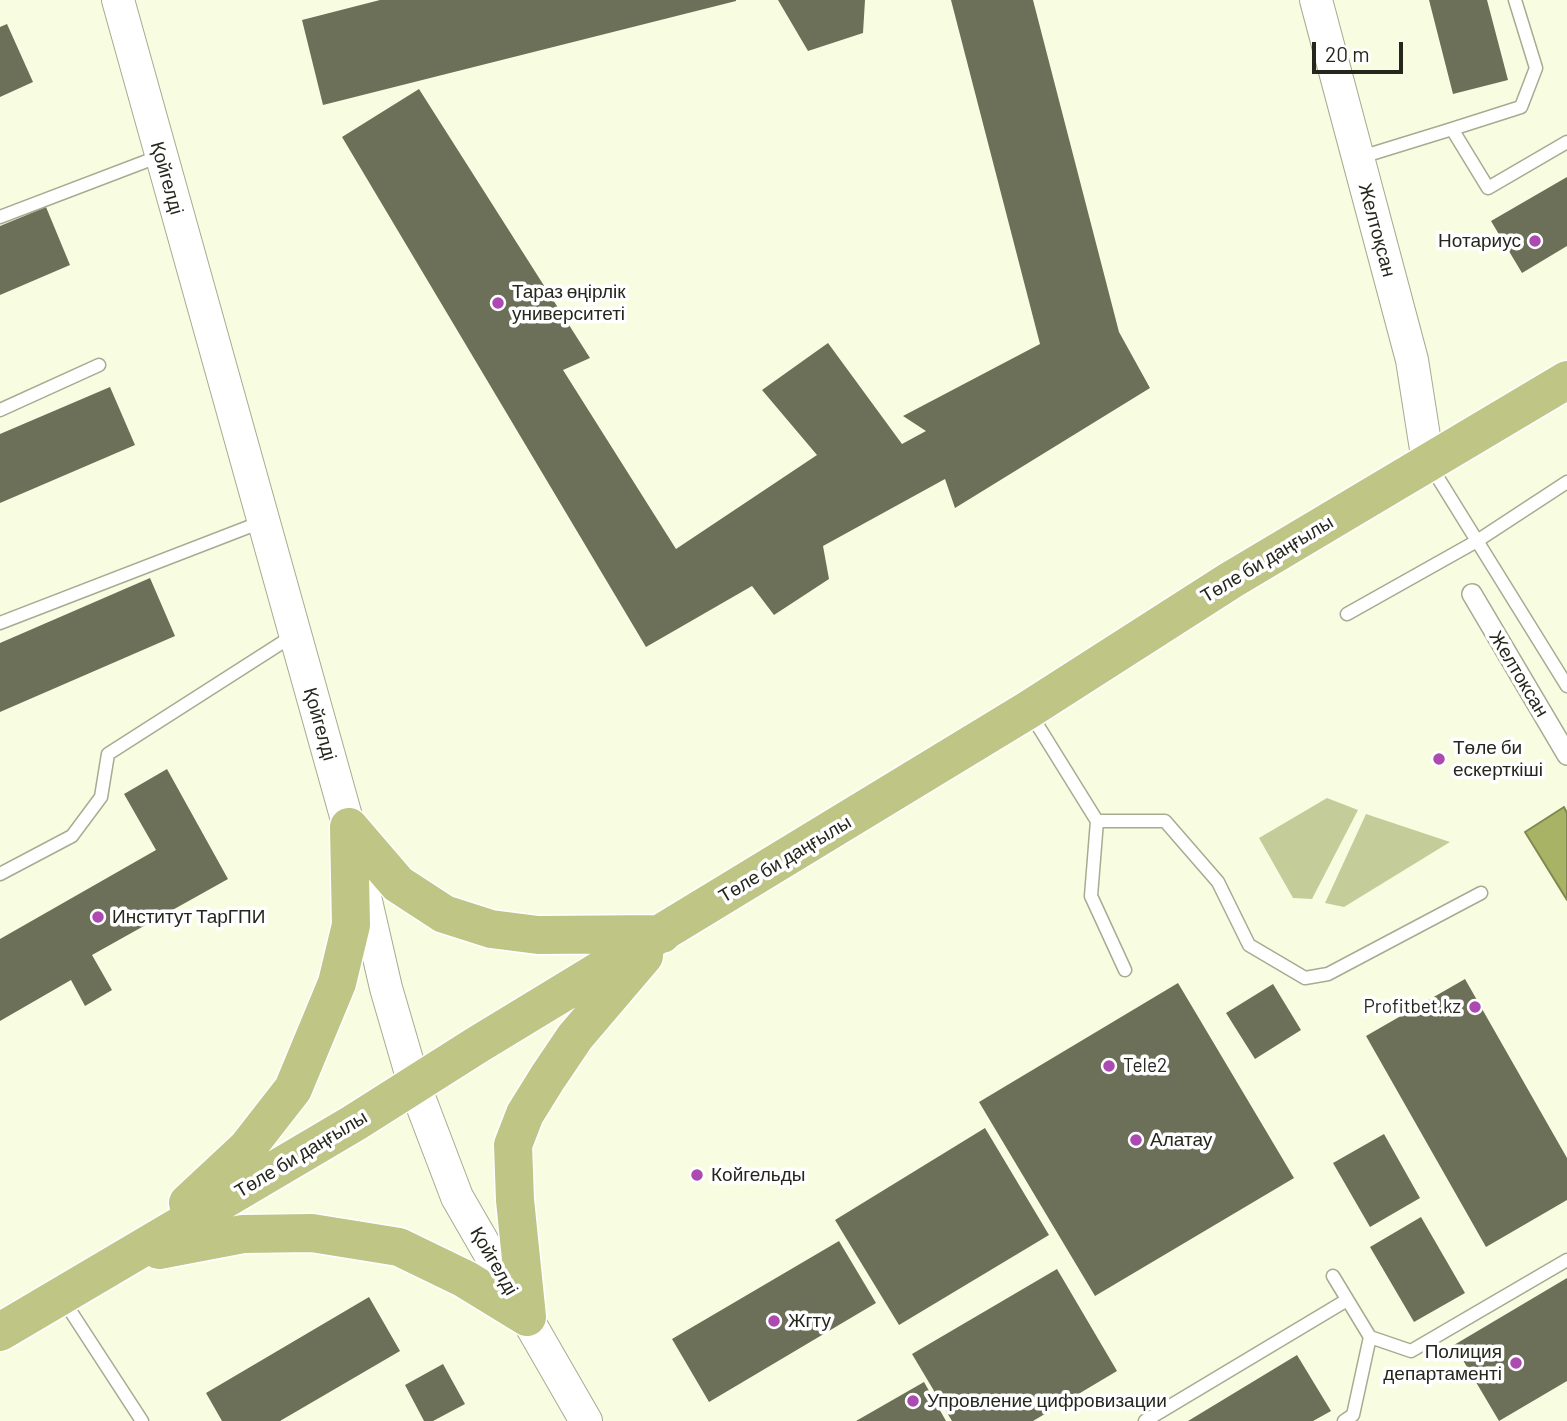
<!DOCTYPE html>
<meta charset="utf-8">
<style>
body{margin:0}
#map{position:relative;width:1567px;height:1421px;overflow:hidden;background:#f8fde1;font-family:Barlow,sans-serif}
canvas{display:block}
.scale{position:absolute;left:1312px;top:42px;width:91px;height:32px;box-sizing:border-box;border:4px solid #25271d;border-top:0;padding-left:9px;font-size:21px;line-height:24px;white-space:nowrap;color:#25271d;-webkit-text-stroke:5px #fff;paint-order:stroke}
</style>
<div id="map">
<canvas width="1567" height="1421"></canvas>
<div class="scale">20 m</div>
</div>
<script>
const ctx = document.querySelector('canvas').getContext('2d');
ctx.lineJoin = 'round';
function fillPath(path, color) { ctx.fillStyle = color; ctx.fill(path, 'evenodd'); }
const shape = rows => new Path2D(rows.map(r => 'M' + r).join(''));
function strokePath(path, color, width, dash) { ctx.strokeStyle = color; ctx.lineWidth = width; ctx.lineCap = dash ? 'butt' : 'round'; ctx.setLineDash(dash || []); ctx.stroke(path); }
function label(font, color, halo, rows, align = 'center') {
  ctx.font = font + ' Barlow,sans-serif'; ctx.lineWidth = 7; ctx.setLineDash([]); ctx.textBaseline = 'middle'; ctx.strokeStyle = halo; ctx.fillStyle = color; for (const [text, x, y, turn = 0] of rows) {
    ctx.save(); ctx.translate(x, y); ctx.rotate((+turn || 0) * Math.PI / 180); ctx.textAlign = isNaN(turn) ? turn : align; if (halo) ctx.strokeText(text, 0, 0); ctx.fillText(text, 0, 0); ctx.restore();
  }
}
fillPath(shape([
 [1327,798,1358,810,1312,899,1293,898,1259,838],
 [1366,814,1450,842,1344,907,1325,903]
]), '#c4cd9a');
const water = shape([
 [1564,807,1567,813,1567,900,1525,832,1564,807]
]);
fillPath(water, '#a8b365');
strokePath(water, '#81894f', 2);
fillPath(shape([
 [380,0,736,0,736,1,323,105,302,20],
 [778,0,865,0,863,33,808,51],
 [951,0,1033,0,1119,332,1150,388,955,508,945,479,823,546,829,579,774,615,752,586,646,647,342,137,419,89,590,358,563,370,676,549,817,455,762,390,828,343,902,444,926,431,903,416,1040,344],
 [1429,0,1487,0,1508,80,1453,94],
 [7,24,33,82,0,97,0,27],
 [1567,177,1567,246,1522,273,1491,221],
 [46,207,70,265,0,295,0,226],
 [110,387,135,445,0,503,0,434],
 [150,578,175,636,0,712,0,643],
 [167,769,228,879,92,955,112,990,85,1006,71,980,0,1021,0,939,156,850,124,794],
 [1465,979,1567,1158,1567,1200,1486,1247,1366,1036],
 [1178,983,1294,1178,1095,1296,979,1102],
 [1273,984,1301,1030,1255,1059,1226,1013],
 [985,1128,1049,1235,899,1325,835,1220],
 [1384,1134,1420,1198,1370,1227,1333,1163],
 [1421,1217,1465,1293,1414,1322,1370,1247],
 [839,1241,876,1303,709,1402,672,1339],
 [1057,1269,1117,1371,1033,1421,952,1421,912,1354],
 [1567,1278,1567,1381,1499,1421,1454,1345],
 [369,1297,400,1351,280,1421,222,1421,206,1393],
 [1297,1355,1331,1411,1313,1421,1188,1421],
 [443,1364,465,1404,433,1421,424,1421,405,1385],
 [924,1382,946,1421,856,1421]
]), '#6c7058');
const service = shape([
 [1452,129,1521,107,1536,68,1515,0],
 [1358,158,1452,129,1488,188,1567,142],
 [0,217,160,156],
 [0,410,99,365],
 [1430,465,1567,686],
 [1347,614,1477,541,1567,482],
 [0,623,264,521],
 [1030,713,1097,821,1091,896,1125,970],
 [1097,821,1165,821,1218,882,1249,945,1305,978,1328,974,1481,893],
 [0,874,72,836,101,797,108,754,294,635],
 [1333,1276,1370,1337,1411,1351,1567,1260],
 [62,1298,142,1421],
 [1145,1421,1347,1300],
 [1344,1421,1353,1415,1370,1337]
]);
const pedestrian = shape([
 [1472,594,1567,755]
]);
const tertiary = shape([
 [118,0,349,827,386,988,414,1084,457,1197,586,1421],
 [1316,0,1412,360,1428,462]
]);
const primary = shape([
 [349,827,398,884,444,914,491,929,538,935,662,934],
 [188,1203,247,1148,293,1089,337,983,351,925,349,827],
 [159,1250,243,1234,312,1233,399,1247,465,1279,527,1317],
 [527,1317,515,1200,513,1145,525,1114,548,1077,575,1037,644,956],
 [0,1332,354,1123,477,1045,1028,710,1231,580,1567,380]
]);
strokePath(service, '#a6ab91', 15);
strokePath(pedestrian, '#a6ab91', 22);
strokePath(tertiary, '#a6ab91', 34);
strokePath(primary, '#fff', 41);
strokePath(service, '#fff', 12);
strokePath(pedestrian, '#fff', 19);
strokePath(tertiary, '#fff', 32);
strokePath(primary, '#bec585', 38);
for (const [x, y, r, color] of [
 [1535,241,7,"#ac4ab1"],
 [498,303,7,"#ac4ab1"],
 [1439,759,7,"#ac4ab1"],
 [98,917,7,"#ac4ab1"],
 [1475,1007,7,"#ac4ab1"],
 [1109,1066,7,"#ac4ab1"],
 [1136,1140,7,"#ac4ab1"],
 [697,1175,7,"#ac4ab1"],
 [774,1321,7,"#ac4ab1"],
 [1516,1363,7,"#ac4ab1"],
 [913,1401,7,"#ac4ab1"]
]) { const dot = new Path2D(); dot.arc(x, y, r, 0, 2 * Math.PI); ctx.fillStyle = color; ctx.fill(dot); strokePath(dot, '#fff', 2.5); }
label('19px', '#25271d', '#fff', [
 ["Қойгелді",167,178,74],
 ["Желтоқсан",1377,230,75],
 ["Төле би даңғылы",1267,559,-31],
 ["Желтоксан",1519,674,59],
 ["Қойгелді",320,724,74],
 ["Төле би даңғылы",785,859,-31],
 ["Төле би даңғылы",301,1154,-31],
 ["Қойгелді",494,1261,60]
]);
label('19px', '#25271d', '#fff', [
 ["Нотариус",1521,241,"right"],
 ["Тараз өңірлік",512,292],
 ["университеті",512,314],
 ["Төле би",1453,748],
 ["ескерткіші",1453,770],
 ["Институт ТарГПИ",112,917],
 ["Profitbet.kz",1461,1007,"right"],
 ["Tele2",1123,1066],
 ["Алатау",1150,1140],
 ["Койгельды",711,1175],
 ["Жгту",788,1321],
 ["Полиция",1502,1352,"right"],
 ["департаменті",1502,1374,"right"],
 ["Упровление цифровизации",927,1401]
], 'left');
</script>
